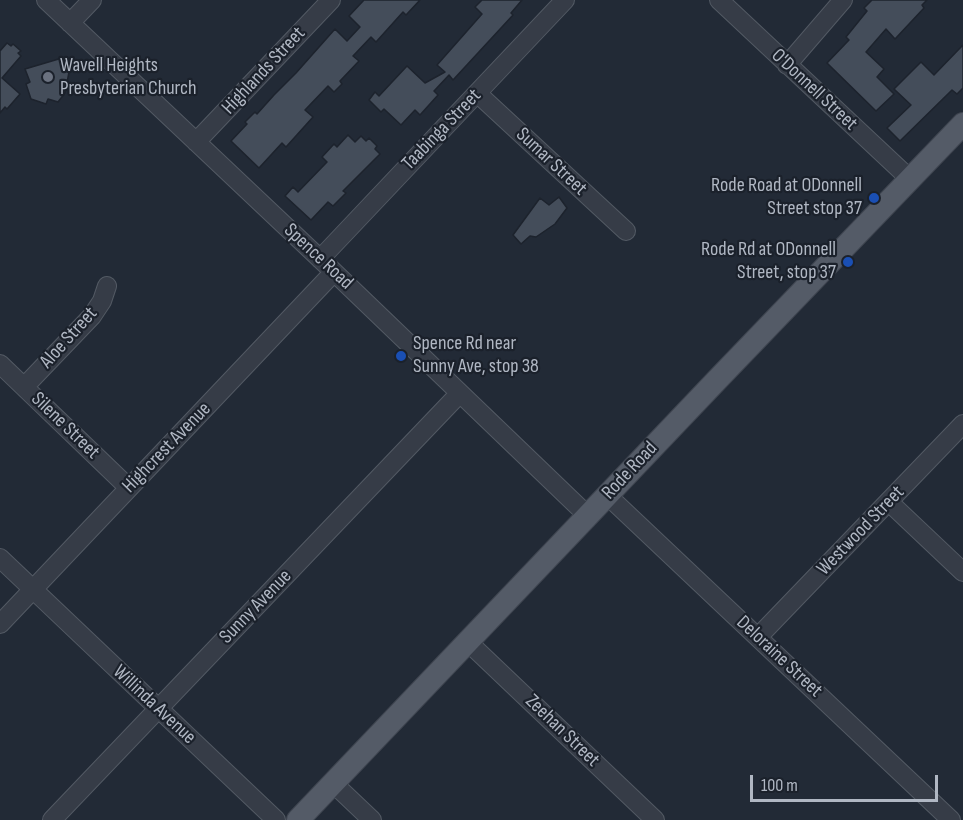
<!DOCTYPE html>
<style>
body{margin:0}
#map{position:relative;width:963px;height:820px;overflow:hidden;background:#222a36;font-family:"Sofia Sans Condensed",sans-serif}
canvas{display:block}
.scale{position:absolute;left:750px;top:775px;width:188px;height:27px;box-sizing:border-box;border:3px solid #b0b7c3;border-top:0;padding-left:8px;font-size:18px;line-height:21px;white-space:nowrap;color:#b0b7c3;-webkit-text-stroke:4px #1b212b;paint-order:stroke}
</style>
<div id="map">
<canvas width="963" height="820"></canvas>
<div class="scale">100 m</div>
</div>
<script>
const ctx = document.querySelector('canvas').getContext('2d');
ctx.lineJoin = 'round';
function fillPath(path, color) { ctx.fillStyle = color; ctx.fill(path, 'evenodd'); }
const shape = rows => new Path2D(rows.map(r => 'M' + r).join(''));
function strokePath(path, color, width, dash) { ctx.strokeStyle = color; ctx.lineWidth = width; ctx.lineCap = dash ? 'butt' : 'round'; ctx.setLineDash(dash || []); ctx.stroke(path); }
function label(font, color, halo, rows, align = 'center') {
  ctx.font = font + ' "Sofia Sans Condensed",sans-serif'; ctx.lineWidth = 4.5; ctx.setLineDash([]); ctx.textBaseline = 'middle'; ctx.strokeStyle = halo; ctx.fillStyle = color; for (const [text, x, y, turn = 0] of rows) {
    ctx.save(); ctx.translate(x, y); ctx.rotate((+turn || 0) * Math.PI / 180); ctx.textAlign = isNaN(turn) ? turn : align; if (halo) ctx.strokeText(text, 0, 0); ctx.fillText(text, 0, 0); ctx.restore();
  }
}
const building = shape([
 [364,0,420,0,406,15,403,12,376,42,371,37,353,56,359,61,340,81,342,84,334,92,328,86,305,110,313,117,286,147,282,143,259,168,231,141,247,124,245,122,255,112,257,114,274,95,296,73,335,29,347,41,360,27,349,16,364,0],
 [482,0,522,0,511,13,513,15,453,80,449,75,434,91,438,95,420,115,415,110,401,125,384,109,381,112,369,100,375,92,379,96,407,66,425,83,445,72,437,65,482,14,475,7,482,0],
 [872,0,927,0,922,5,924,8,895,39,886,29,866,52,884,69,877,77,894,94,876,111,827,63,849,40,846,37,867,11,864,8,872,0],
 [7,43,11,46,13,44,21,51,18,53,21,56,2,78,20,94,7,109,5,107,0,113,0,51,7,43],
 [963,45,963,88,957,94,952,90,900,141,887,128,911,105,894,89,921,62,934,75,963,45],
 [62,58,70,67,65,93,58,102,48,99,46,104,31,99,26,84,30,82,25,69,62,58],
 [348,135,355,142,361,136,366,141,369,138,377,146,375,149,380,154,343,191,346,193,333,206,328,202,311,220,285,196,293,187,298,192,327,162,322,157,334,144,337,147,348,135],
 [559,197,567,208,555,224,536,237,530,236,521,244,513,235,540,198,549,205,559,197]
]);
fillPath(building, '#444d5a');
strokePath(building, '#1d232d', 1.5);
const minor = shape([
 [46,0,334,272,588,516],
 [719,0,910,179],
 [70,23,92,0],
 [787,65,843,0],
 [477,93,626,231],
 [196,142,331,0],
 [320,259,565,0],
 [0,364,129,488],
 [24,387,92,316,102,301,107,286],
 [607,495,951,820],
 [889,502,963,572],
 [0,558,276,820],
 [0,624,334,272],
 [758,637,963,424],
 [468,642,655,820],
 [333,783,372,820],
 [52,820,460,393]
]);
const major = shape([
 [298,820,716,381,963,124]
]);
strokePath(minor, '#535a64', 20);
strokePath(major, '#3f4550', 24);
strokePath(minor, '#363c47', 18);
strokePath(major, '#545b67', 22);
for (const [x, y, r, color] of [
 [48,77,6,"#6b7280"],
 [874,198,6,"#1a4fb4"],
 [848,262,6,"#1a4fb4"],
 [401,356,6,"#1a4fb4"]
]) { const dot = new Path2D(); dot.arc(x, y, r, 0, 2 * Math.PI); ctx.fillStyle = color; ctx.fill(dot); strokePath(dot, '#1b212b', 2); }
label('20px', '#b0b7c3', '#1b212b', [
 ["Wavell Heights",60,66],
 ["Presbyterian Church",60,89],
 ["Rode Road at ODonnell",862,186,"right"],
 ["Street stop 37",862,209,"right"],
 ["Rode Rd at ODonnell",836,250,"right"],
 ["Street, stop 37",836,273,"right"],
 ["Spence Rd near",413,344],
 ["Sunny Ave, stop 38",413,367]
], 'left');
label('20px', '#b0b7c3', '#1b212b', [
 ["Highlands Street",264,71,-47],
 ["O'Donnell Street",814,90,43],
 ["Taabinga Street",442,130,-46],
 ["Sumar Street",551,162,43],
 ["Spence Road",318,257,43],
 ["Aloe Street",69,338,-48],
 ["Silene Street",65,426,44],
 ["Highcrest Avenue",167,448,-46],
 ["Rode Road",630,471,-47],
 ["Westwood Street",861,531,-46],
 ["Sunny Avenue",256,607,-46],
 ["Deloraine Street",779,657,43],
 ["Willinda Avenue",154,705,43],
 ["Zeehan Street",562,731,44]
]);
</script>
